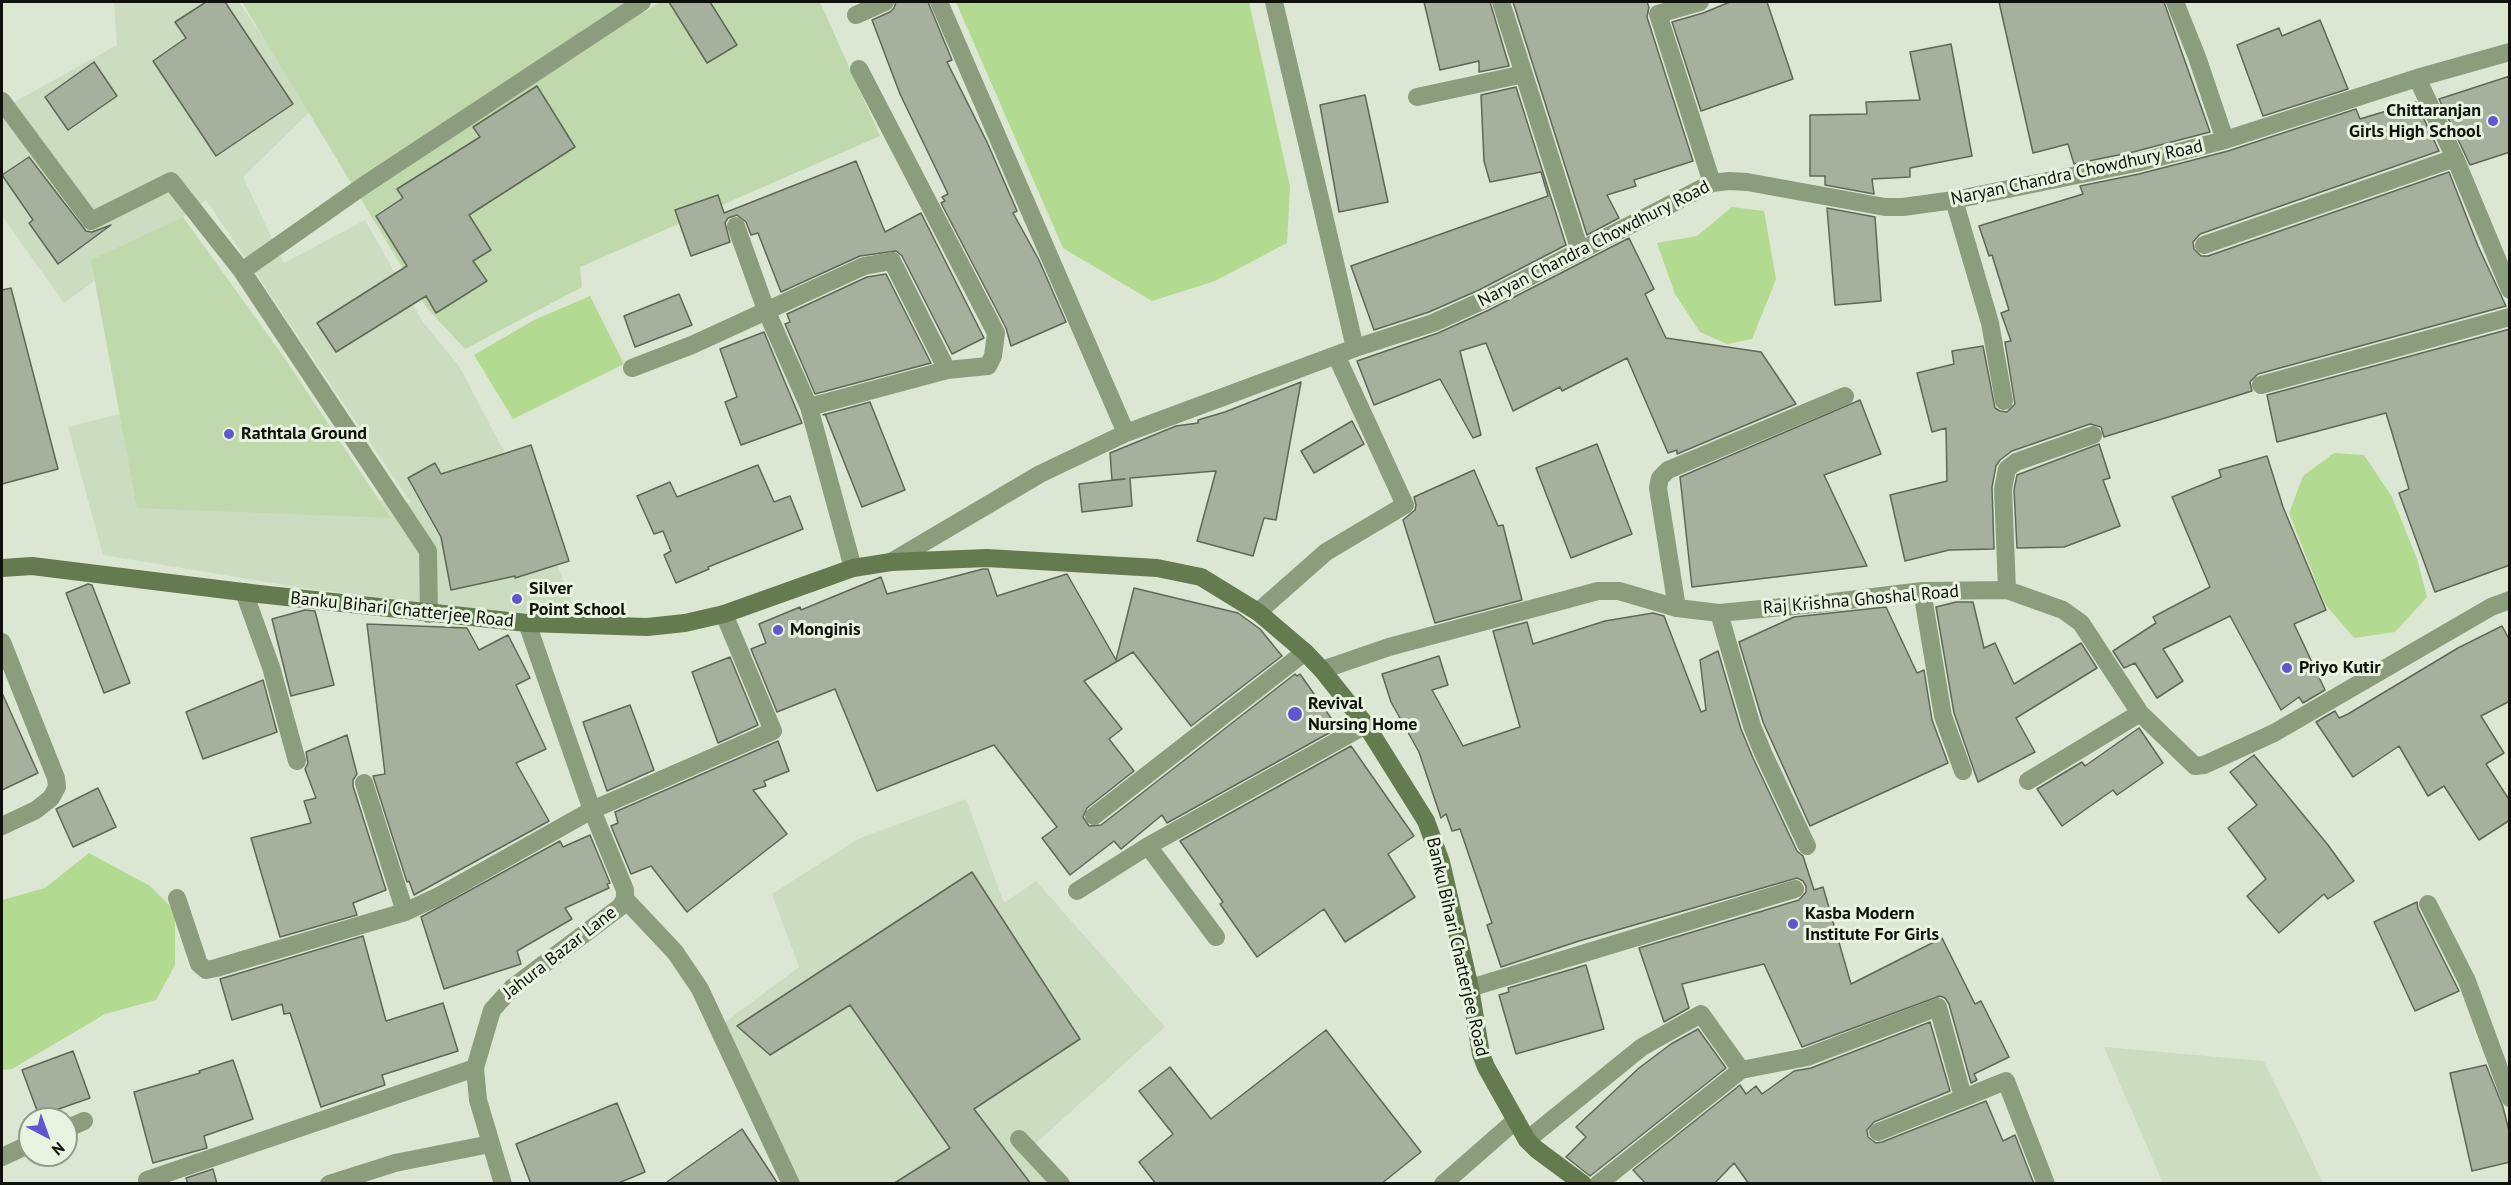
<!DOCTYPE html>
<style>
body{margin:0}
#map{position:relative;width:2511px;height:1185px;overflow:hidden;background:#dbe7d3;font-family:"PT Sans",sans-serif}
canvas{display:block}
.frame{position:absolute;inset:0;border:3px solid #0e120b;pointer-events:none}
.north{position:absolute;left:18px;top:1107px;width:60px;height:60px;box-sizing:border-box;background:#e8f4e0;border:2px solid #919a8b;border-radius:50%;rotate:139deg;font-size:16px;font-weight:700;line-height:24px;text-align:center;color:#0e120b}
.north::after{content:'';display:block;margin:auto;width:21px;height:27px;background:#6057d0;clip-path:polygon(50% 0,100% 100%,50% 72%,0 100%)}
</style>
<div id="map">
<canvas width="2511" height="1185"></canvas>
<div class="frame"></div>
<div class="north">N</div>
</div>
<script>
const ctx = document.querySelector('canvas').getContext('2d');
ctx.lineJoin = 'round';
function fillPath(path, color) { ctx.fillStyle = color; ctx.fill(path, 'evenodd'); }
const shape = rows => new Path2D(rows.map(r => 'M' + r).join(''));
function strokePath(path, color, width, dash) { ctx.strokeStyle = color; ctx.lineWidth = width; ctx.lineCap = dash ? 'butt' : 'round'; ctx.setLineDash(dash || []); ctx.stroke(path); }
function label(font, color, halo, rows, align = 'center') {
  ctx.font = font + ' "PT Sans",sans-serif'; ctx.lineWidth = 6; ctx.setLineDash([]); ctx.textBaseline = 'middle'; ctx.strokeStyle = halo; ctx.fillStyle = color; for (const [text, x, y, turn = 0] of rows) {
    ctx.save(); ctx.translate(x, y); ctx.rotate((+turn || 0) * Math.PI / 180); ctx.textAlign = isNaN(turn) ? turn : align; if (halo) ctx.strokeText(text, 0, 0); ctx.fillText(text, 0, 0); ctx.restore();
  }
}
fillPath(shape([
 [114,2,239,2,312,110,243,177,284,263,365,220,423,322,459,366,539,518,575,611,509,613,302,588,103,555,68,427,131,411,305,492,411,503,206,200,64,303,2,216,2,109,117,45],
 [966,799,1004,903,1036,881,1165,1027,1024,1154,1050,1183,791,1184,724,1023,799,967,772,894,858,839],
 [2104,1047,2264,1061,2323,1183,2163,1183]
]), '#ccdcc1');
fillPath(shape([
 [242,2,635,2,644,13,660,2,820,2,880,136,580,267,582,287,465,349,426,307],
 [183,217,286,360,391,518,137,508,91,260]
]), '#c0d9ac');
fillPath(shape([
 [956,2,1249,2,1290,186,1287,243,1215,281,1152,301,1063,248],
 [1732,207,1764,211,1776,279,1752,339,1727,344,1700,332,1675,294,1657,243,1697,236],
 [590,296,624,364,513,419,474,355,534,320],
 [2334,453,2364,455,2392,497,2417,559,2427,597,2395,632,2354,638,2325,604,2289,513,2303,476],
 [89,853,150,886,175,911,175,965,156,1000,105,1014,12,1069,2,1070,2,900,45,888]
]), '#b2da90');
const building = shape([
 [206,2,225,2,293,104,216,156,153,61,186,38,175,22,206,2],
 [669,2,710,2,737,45,707,63,669,2],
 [896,2,928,2,952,60,947,62,987,142,1017,211,1013,213,1039,260,1066,322,1011,346,1006,328,941,203,945,201,942,197,948,194,900,94,872,20,890,12,894,8,896,2],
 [1424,2,1490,2,1509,66,1479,72,1479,61,1440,70,1424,2],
 [1513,2,1647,2,1649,7,1647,17,1693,161,1634,180,1636,186,1607,195,1619,218,1587,235,1513,2],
 [1730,2,1767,2,1793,79,1701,111,1672,22,1703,13,1730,2],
 [1999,2,2164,2,2210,132,2133,152,2074,164,2068,144,2033,153,1999,2],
 [2320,20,2348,89,2263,116,2237,45,2279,28,2282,36,2320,20],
 [1951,44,1972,156,1910,168,1910,177,1872,179,1874,194,1825,185,1825,176,1810,176,1810,115,1867,114,1866,102,1920,100,1910,52,1951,44],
 [94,62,117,96,68,130,45,97,94,62],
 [2510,76,2510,152,2470,165,2439,99,2510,76],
 [537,86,575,147,469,215,491,250,473,261,487,281,436,313,426,296,336,352,317,323,407,266,376,216,403,198,397,189,480,137,473,127,537,86],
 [1516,87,1566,245,1479,290,1429,312,1374,330,1351,266,1548,196,1541,172,1490,182,1484,161,1481,95,1516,87],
 [1365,95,1388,202,1339,212,1320,105,1365,95],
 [2416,102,2439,151,2200,234,2193,242,2194,249,2201,256,2208,256,2449,172,2478,246,2506,306,2258,374,2250,382,2252,391,2104,437,2101,427,2090,424,2012,451,2000,460,1996,466,1992,487,1994,549,1949,550,1905,561,1890,495,1947,481,1946,428,1932,432,1917,373,1954,364,1952,351,1983,346,1995,408,2000,411,2007,412,2015,404,2005,342,2011,341,2001,313,2009,310,1992,255,1989,256,1979,226,2083,194,2080,186,2139,174,2228,151,2356,109,2360,119,2416,102],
 [29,157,86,231,92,232,111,225,58,264,29,223,33,220,2,175,29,157],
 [856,161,885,232,921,213,984,338,952,354,902,256,896,251,860,256,781,292,758,233,751,235,746,222,737,215,728,218,725,223,730,242,691,256,675,210,718,195,724,213,856,161],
 [1827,208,1875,217,1881,301,1835,305,1827,208],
 [1629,238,1654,289,1645,294,1666,338,1761,352,1796,404,1677,454,1677,450,1668,453,1627,358,1562,391,1560,387,1513,411,1486,343,1460,351,1481,435,1473,438,1440,379,1374,405,1357,361,1438,333,1489,310,1629,238],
 [886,274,931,363,815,394,785,324,790,322,787,314,867,277,886,274],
 [11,288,58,469,2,484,2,290,11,288],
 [679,294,692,325,635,347,624,316,679,294],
 [2510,329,2510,565,2435,592,2399,493,2409,489,2386,413,2277,442,2267,395,2510,329],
 [764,332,802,423,741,445,725,402,737,397,720,349,764,332],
 [1301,382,1276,520,1264,518,1253,556,1197,541,1216,471,1130,478,1132,506,1082,512,1079,484,1125,479,1112,480,1110,453,1176,426,1198,423,1198,420,1225,412,1301,382],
 [1860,400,1881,454,1824,475,1867,566,1692,587,1680,477,1860,400],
 [870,402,905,490,862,507,825,414,823,415,870,402],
 [1352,421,1364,444,1314,473,1301,451,1352,421],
 [1597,444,1632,534,1571,558,1536,468,1597,444],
 [2099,444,2110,478,2103,480,2120,526,2064,547,2017,548,2014,490,2017,475,2099,444],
 [531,445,569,561,515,578,515,576,451,590,441,537,408,478,435,463,441,474,531,445],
 [2267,456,2283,507,2326,610,2294,624,2325,690,2303,703,2299,697,2281,710,2230,616,2163,649,2183,681,2157,698,2135,663,2124,668,2113,651,2156,623,2153,617,2210,587,2172,497,2221,477,2219,470,2267,456],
 [758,465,774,502,790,496,803,529,708,567,709,569,676,583,664,555,671,551,663,531,654,534,637,496,670,482,677,497,758,465],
 [1474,470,1498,526,1503,525,1522,600,1435,623,1403,520,1415,510,1416,505,1414,497,1474,470],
 [983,569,988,569,997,596,1067,574,1116,660,1134,588,1238,613,1260,629,1282,656,1191,726,1133,652,1084,681,1122,729,1109,739,1134,771,1087,808,1083,817,1089,826,1101,825,1295,674,1297,676,1300,674,1338,728,1167,823,1162,815,1121,849,1114,841,1070,875,1042,838,1057,827,994,745,877,791,835,689,777,712,751,649,766,643,759,624,800,607,801,610,881,577,887,594,983,569],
 [88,584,92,585,130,683,104,693,66,593,88,584],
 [1956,602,1973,602,1984,648,1995,643,2014,684,2081,643,2097,668,2016,718,2035,752,1978,782,1954,713,1936,607,1956,602],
 [1886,607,1917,673,1924,670,1932,720,1948,763,1810,826,1763,722,1739,642,1794,617,1886,607],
 [305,610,315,611,334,685,291,696,272,619,305,610],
 [1653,613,1664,616,1701,712,1706,710,1700,660,1718,651,1741,729,1753,758,1797,851,1803,856,1814,890,1823,887,1851,984,1942,938,1975,1004,1981,1001,2009,1057,1974,1074,1977,1080,1971,1083,1949,1004,1945,998,1940,996,1802,1047,1764,964,1682,984,1689,1008,1664,1022,1639,948,1799,900,1806,892,1806,886,1803,881,1797,878,1579,941,1501,967,1487,925,1492,923,1460,829,1452,831,1446,814,1441,818,1419,752,1391,702,1382,674,1439,656,1448,685,1432,690,1463,746,1520,727,1493,631,1527,622,1533,644,1605,621,1653,613],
 [367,624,467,628,479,650,508,635,530,678,516,685,546,749,516,763,549,821,414,895,409,881,407,882,373,776,385,774,367,624],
 [2502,626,2510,641,2510,701,2481,716,2504,753,2486,764,2510,801,2510,820,2479,840,2444,786,2428,796,2399,746,2353,777,2316,722,2335,711,2339,718,2348,714,2458,648,2502,626],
 [730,657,758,725,718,743,692,672,730,657],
 [263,680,277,732,203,759,186,712,263,680],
 [2,693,38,773,2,790,2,693],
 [630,705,654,770,607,791,583,722,630,705],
 [2139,728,2163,763,2117,795,2113,790,2062,826,2037,789,2082,762,2085,766,2139,728],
 [347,735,357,774,353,780,353,786,386,890,353,903,357,915,280,937,251,838,311,823,304,801,316,798,305,769,308,763,306,752,347,735],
 [778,741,789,771,764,781,766,786,753,790,787,834,687,912,651,866,631,874,611,826,618,823,615,812,778,741],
 [1351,746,1414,836,1388,854,1415,897,1345,942,1324,909,1257,957,1220,904,1223,902,1180,841,1351,746],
 [2254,755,2328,845,2354,881,2328,899,2324,894,2279,933,2247,896,2266,879,2228,828,2257,805,2230,772,2254,755],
 [98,788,116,827,73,847,56,809,98,788],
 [590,835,610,883,607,884,609,888,565,908,572,919,517,951,521,964,444,989,421,917,560,841,563,847,590,835],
 [972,872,1080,1039,974,1109,1031,1184,893,1184,950,1148,850,1005,770,1055,737,1026,972,872],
 [2417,902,2418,909,2459,991,2415,1011,2374,922,2417,902],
 [363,936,386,1021,443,1003,458,1051,382,1075,385,1085,321,1107,290,1013,284,1014,282,1004,232,1020,220,979,363,936],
 [1586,965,1604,1029,1516,1054,1499,995,1509,992,1508,988,1586,965],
 [1930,1022,1950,1091,1874,1122,1867,1130,1868,1137,1876,1143,1882,1142,1986,1101,2003,1141,2015,1135,2034,1184,1749,1184,1734,1163,1714,1184,1646,1184,1633,1170,1740,1085,1746,1094,1756,1086,1762,1094,1794,1071,1811,1068,1930,1022],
 [1698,1029,1726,1068,1590,1176,1566,1157,1586,1137,1576,1127,1639,1068,1671,1044,1698,1029],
 [1326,1030,1421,1152,1381,1184,1156,1184,1139,1162,1173,1134,1139,1091,1170,1067,1211,1119,1326,1030],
 [73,1051,90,1098,39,1116,22,1070,73,1051],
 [233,1060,253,1119,204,1136,207,1148,153,1163,134,1092,200,1073,199,1071,233,1060],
 [2486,1065,2503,1107,2510,1135,2510,1162,2472,1171,2450,1073,2486,1065],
 [617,1103,645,1172,616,1184,531,1184,516,1144,617,1103],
 [742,1129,778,1184,664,1184,742,1129],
 [213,1169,217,1184,188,1184,186,1178,213,1169]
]);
fillPath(building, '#a5b09d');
strokePath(building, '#5e6856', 1.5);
strokePath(shape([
 [939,2,1126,433],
 [1274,2,1355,348],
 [1501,2,1580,251],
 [1700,2,1658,14,1712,183],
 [2175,2,2197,57,2225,140],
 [856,15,885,2],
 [2417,78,2455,158,2510,290],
 [1417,97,1524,74],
 [2,101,91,221,171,181,242,271,428,551,429,614],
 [1954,200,1990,323,2004,401],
 [736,226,766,310,809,407,853,568],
 [2204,245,2455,158],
 [242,271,363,186,642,2],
 [632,368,692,345,864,266,892,261,947,370],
 [2261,385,2510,317],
 [809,407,947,370,988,366,993,356,996,333,859,69],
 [891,562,1040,474,1126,433,1355,348,1433,323,1484,300,1712,183,1729,181,1747,182,1885,207,1903,207,1954,200,2136,163,2225,140,2417,78,2510,52],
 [2007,590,2003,489,2007,469,2016,462,2093,435],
 [1922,591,1943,716,1963,771],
 [244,592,271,667,297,761],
 [1677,608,1658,488,1660,478,1668,470,1845,396],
 [1258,612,1326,552,1405,505,1336,355],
 [1719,613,1752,726,1763,753,1807,846],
 [2,642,56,778,57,787,51,798,36,810,2,826],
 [1322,670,1389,647,1598,591,1619,591,1677,608,1719,613,1825,603,1922,591,2007,590,2063,610,2081,623,2140,713,2195,766,2204,765,2274,733,2491,607,2510,600],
 [2028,781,2140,713],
 [364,783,405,912],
 [1094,816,1305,652],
 [1148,846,1216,937],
 [1077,891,1148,846,1366,725],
 [177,898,199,964,206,970,216,968,405,912,437,897,592,810,773,731,724,614],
 [625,899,675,952,700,989,791,1184],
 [2428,904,2467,981,2510,1098],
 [1470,988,1795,889],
 [1741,1070,1807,1057,1938,1007,1963,1097],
 [66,1129,84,1121],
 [1878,1132,2006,1081,2046,1184],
 [1019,1139,1061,1184],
 [1527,1140,1642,1047,1701,1014,1741,1070,1598,1184],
 [2,1157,30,1144],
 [147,1180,475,1068],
 [329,1184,395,1163,490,1144],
 [503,1184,478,1100,475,1068,492,1010,512,988,620,907,625,899,625,890,592,810,527,623],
 [1443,1184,1516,1120]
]), '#8c9d7e', 18);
strokePath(shape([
 [2,568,32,566,259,594,527,623,647,627,685,623,724,614,853,568,891,562,987,558,1157,568,1201,577,1258,612,1305,652,1322,670,1366,725,1426,821,1441,862,1470,988,1481,1054,1486,1067,1527,1140,1536,1149,1583,1184]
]), '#637b4e', 18);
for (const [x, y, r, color] of [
 [2493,121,6,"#6057d0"],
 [229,434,6,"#6057d0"],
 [517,599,6,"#6057d0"],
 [778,630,6,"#6057d0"],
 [2287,668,6,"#6057d0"],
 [1295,714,8,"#6057d0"],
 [1793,924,6,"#6057d0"]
]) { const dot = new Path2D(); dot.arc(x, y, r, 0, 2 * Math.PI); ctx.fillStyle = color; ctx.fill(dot); strokePath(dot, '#e8f4e0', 2); }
label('bold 18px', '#0e120b', '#e8f4e0', [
 ["Chittaranjan",2481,111,"right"],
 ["Girls High School",2481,132,"right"],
 ["Rathtala Ground",241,434],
 ["Silver",529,589],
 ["Point School",529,610],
 ["Monginis",790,630],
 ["Priyo Kutir",2299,668],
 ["Revival",1308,704],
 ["Nursing Home",1308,725],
 ["Kasba Modern",1805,914],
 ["Institute For Girls",1805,935]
], 'left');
label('18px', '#0e120b', '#e8f4e0', [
 ["Naryan Chandra Chowdhury Road",2077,173,-12],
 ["Naryan Chandra Chowdhury Road",1594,244,-27],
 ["Raj Krishna Ghoshal Road",1861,600,-5],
 ["Banku Bihari Chatterjee Road",402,610,6],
 ["Banku Bihari Chatterjee Road",1457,947,77],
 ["Jahura Bazar Lane",560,953,-38]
]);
</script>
